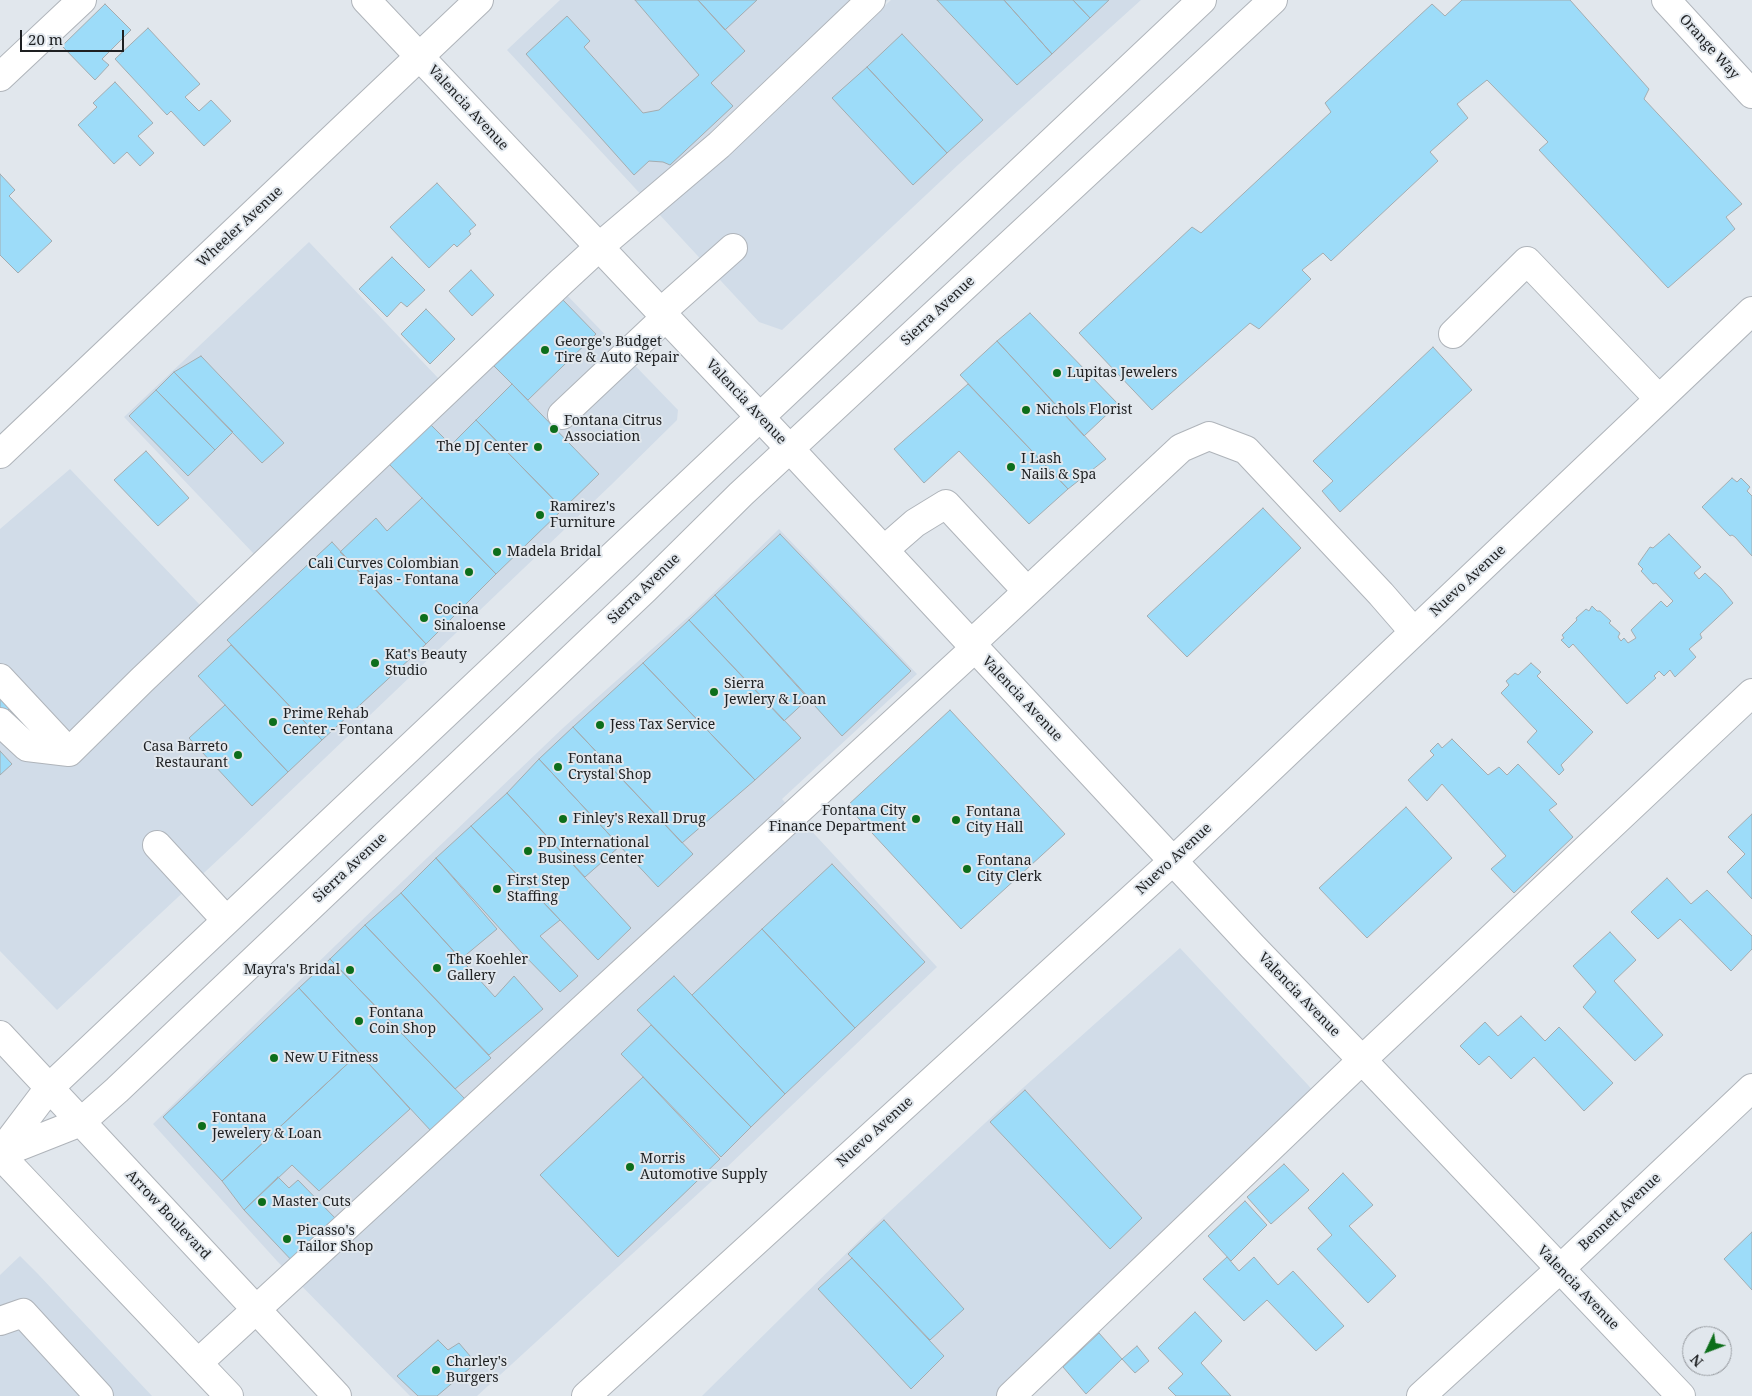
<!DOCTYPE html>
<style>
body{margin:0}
#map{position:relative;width:1752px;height:1396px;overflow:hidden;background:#e1e7ed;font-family:"Noto Serif",serif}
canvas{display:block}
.north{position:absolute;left:1682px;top:1326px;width:50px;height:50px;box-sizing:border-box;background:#e1e7ed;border:1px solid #93979c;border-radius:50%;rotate:227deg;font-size:14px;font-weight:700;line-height:20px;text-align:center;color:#1e2022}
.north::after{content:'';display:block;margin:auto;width:18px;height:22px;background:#0d6e1b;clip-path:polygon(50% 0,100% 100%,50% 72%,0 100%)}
.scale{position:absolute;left:20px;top:30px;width:104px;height:22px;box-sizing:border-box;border:2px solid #1e2022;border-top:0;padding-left:6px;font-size:15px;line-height:18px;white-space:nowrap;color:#1e2022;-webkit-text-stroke:4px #e1e7ed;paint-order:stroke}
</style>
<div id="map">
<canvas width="1752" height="1396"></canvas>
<div class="north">N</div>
<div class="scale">20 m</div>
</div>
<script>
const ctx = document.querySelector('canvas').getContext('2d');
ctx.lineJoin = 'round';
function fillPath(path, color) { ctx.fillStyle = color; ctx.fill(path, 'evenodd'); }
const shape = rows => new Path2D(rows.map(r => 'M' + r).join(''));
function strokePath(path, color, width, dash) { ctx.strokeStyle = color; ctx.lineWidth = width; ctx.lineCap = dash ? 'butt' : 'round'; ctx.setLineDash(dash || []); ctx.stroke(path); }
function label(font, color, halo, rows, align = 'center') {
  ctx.font = font + ' "Noto Serif",serif'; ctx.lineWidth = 4; ctx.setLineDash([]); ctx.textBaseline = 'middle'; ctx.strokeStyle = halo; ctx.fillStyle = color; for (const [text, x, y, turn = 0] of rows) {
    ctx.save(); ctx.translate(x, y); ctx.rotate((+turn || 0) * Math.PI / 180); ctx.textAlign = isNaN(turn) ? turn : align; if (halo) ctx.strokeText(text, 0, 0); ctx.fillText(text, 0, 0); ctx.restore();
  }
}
fillPath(shape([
 [560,0,888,0,780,102,891,0,1141,0,959,164,782,330,759,322,507,50],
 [309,242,457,398,560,288,678,410,677,420,611,485,236,843,57,1010,0,951,0,529,70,469,199,604,217,626,272,573,124,417],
 [779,529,917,674,782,799,937,967,725,1169,477,1396,410,1396,277,1261,153,1124,336,945,563,728,696,610],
 [1180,948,1308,1085,1329,1111,1028,1396,702,1396,876,1224,1024,1087],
 [20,1256,38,1274,152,1396,0,1396,0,1275]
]), '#d1dce8');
const building = shape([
 [635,0,698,0,745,51,711,83,733,106,670,165,663,162,649,161,634,175,526,54,567,16,590,41,584,47,643,113,659,110,699,75,635,0],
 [698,0,757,0,725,30,698,0],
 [937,0,1004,0,1052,54,1017,85,937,0],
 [1004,0,1073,0,1090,18,1052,54,1004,0],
 [1073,0,1109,0,1090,18,1073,0],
 [1462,0,1570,0,1649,89,1644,99,1742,204,1726,217,1735,229,1668,288,1539,150,1548,142,1487,80,1457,104,1468,118,1430,152,1438,161,1331,261,1323,253,1302,270,1311,279,1259,329,1250,323,1152,410,1079,333,1192,227,1201,233,1331,112,1325,103,1432,4,1445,16,1462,0],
 [105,4,131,30,102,59,109,65,95,80,62,46,105,4],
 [148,28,200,84,185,97,199,111,211,100,231,121,204,146,171,111,167,115,115,59,148,28],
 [902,34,983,120,947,153,867,67,902,34],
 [867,67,947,153,913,185,832,98,867,67],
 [115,82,153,123,138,136,154,153,140,166,127,152,114,164,78,125,97,107,93,103,115,82],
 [0,174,15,190,9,196,52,241,18,273,0,255,0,174],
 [437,183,476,225,469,231,471,234,457,247,454,244,429,268,390,227,437,183],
 [392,257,425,290,407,307,401,302,387,317,359,289,392,257],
 [471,270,494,295,472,316,449,291,471,270],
 [563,300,596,334,528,400,494,366,563,300],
 [426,309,455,339,430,364,401,334,426,309],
 [1030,313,1118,404,1084,436,997,341,1030,313],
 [997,341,1106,459,1068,489,960,375,997,341],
 [1433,347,1472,390,1340,512,1322,491,1333,481,1313,461,1433,347],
 [201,356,284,443,262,463,174,372,201,356],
 [174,372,233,432,215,450,156,390,174,372],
 [512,384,599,474,563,509,476,420,512,384],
 [968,384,1068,489,1029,524,959,451,924,483,894,449,968,384],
 [156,390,215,450,188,476,129,416,156,390],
 [476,420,563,509,496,574,389,464,430,424,451,445,476,420],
 [146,451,189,498,158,526,114,480,146,451],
 [1732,478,1737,482,1741,478,1750,487,1747,491,1752,496,1752,556,1735,537,1732,535,1730,536,1702,507,1732,478],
 [422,498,496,574,426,644,340,552,376,518,387,531,422,498],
 [1263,508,1301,548,1187,657,1147,616,1263,508],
 [780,534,911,671,842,736,715,595,780,534],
 [1669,534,1701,567,1694,573,1699,579,1705,573,1721,588,1733,603,1700,634,1702,638,1689,649,1696,657,1675,677,1670,670,1664,676,1659,671,1654,676,1656,678,1627,704,1573,644,1569,648,1561,640,1564,638,1562,635,1577,620,1576,618,1586,609,1589,611,1592,606,1597,611,1600,611,1611,621,1609,623,1620,633,1618,637,1621,641,1624,638,1628,643,1636,638,1631,630,1661,601,1667,607,1673,601,1656,583,1653,584,1641,571,1643,569,1638,564,1650,547,1653,548,1669,534],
 [332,542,426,644,322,740,227,640,332,542],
 [715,595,809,698,784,721,689,620,715,595],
 [689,620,801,738,755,780,643,663,689,620],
 [231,645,322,740,288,772,198,676,231,645],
 [643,663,755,780,682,843,573,727,643,663],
 [1531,663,1541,672,1537,676,1593,732,1561,765,1564,770,1559,775,1527,742,1537,731,1501,693,1509,685,1506,681,1515,673,1518,675,1531,663],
 [0,696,11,707,0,718,0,696],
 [225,705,288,772,252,806,189,738,225,705],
 [950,710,1065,834,961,929,847,806,950,710],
 [573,727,693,854,658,887,539,759,573,727],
 [1452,739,1488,775,1499,767,1507,775,1518,764,1557,804,1549,810,1573,837,1514,893,1491,869,1506,856,1442,784,1427,801,1408,780,1434,755,1430,751,1438,743,1442,748,1452,739],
 [0,751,12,764,0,775,0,751],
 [539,759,620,846,585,877,507,793,539,759],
 [507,793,631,928,598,960,471,826,507,793],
 [1406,807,1452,858,1367,938,1319,888,1406,807],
 [1752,814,1752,899,1727,872,1745,854,1728,837,1752,814],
 [471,826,560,920,540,936,578,976,560,992,521,952,436,858,471,826],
 [436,858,497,929,461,959,401,893,436,858],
 [832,864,925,962,855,1028,762,929,832,864],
 [1667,878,1691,904,1707,890,1752,936,1752,949,1731,971,1680,919,1658,939,1631,912,1667,878],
 [401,893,495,997,514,976,543,1009,489,1055,365,925,401,893],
 [365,925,491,1058,455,1089,330,959,365,925],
 [762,929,855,1028,785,1094,692,995,762,929],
 [1610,932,1636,960,1614,981,1663,1035,1635,1061,1583,1007,1596,992,1573,966,1610,932],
 [330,959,465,1099,431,1131,299,988,330,959],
 [674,976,785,1094,751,1127,637,1010,674,976],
 [299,988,359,1053,222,1181,163,1117,299,988],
 [1521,1016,1545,1041,1559,1027,1613,1083,1584,1111,1534,1057,1511,1079,1489,1056,1479,1065,1460,1046,1485,1022,1498,1036,1521,1016],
 [651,1025,751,1127,721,1157,621,1054,651,1025],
 [359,1053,410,1109,319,1191,292,1165,244,1210,222,1181,359,1053],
 [643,1077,720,1159,618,1257,540,1175,643,1077],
 [1025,1090,1142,1218,1110,1249,990,1122,1025,1090],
 [1284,1164,1309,1190,1271,1224,1247,1197,1284,1164],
 [1343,1173,1373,1205,1349,1226,1396,1276,1368,1303,1317,1249,1332,1235,1308,1208,1343,1173],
 [278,1177,289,1188,298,1180,338,1221,295,1264,244,1210,278,1177],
 [1245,1201,1267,1225,1231,1261,1208,1236,1245,1201],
 [884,1220,964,1309,930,1340,848,1254,884,1220],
 [1752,1232,1752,1290,1724,1259,1752,1232],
 [1227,1257,1239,1271,1254,1257,1278,1285,1293,1271,1344,1326,1316,1351,1267,1300,1244,1321,1203,1279,1227,1257],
 [852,1258,944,1356,911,1389,818,1289,852,1258],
 [1195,1312,1222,1341,1201,1363,1231,1396,1176,1396,1168,1388,1183,1374,1158,1348,1195,1312],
 [1099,1333,1122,1359,1086,1394,1063,1367,1099,1333],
 [438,1340,448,1350,459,1343,476,1363,437,1396,418,1396,397,1376,438,1340],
 [1137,1346,1149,1361,1135,1373,1122,1359,1137,1346]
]);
fillPath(building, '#9ddcf9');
strokePath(building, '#a4acb0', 1);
const minor = shape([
 [366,0,790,449,1253,947,1362,1060,1681,1396],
 [1666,0,1752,94],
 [0,77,82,0],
 [661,312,733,248],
 [1453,334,1527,261,1659,399],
 [562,415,666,317],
 [0,454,479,0],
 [884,550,915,523,946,504,1027,591],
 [971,644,1181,448,1209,436,1246,450,1381,594,1414,632],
 [0,678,69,752],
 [0,722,27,747,69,752],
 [69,752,142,680,561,282,599,247,719,145,871,0],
 [157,845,226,920],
 [0,1321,23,1313,99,1396],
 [198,1363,975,648],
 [586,1396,1173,861,1752,311],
 [1011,1396,1362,1060,1752,693],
 [1421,1396,1560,1269,1752,1088]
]);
const major = shape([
 [0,1035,337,1396],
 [0,1153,49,1088,1202,0],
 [0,1154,81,1122,117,1090,645,589,741,494,1273,0],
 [0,1155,229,1396]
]);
strokePath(minor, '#afb4ba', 30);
strokePath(major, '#afb4ba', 30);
strokePath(minor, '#fff', 28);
strokePath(major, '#fff', 28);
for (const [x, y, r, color] of [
 [545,350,5,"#0d6e1b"],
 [1057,373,5,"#0d6e1b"],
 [1026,410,5,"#0d6e1b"],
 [554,429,5,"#0d6e1b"],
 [538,447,5,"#0d6e1b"],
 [1011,467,5,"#0d6e1b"],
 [540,515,5,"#0d6e1b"],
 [497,552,5,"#0d6e1b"],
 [469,572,5,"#0d6e1b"],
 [424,618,5,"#0d6e1b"],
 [375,663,5,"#0d6e1b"],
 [714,692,5,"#0d6e1b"],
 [273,722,5,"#0d6e1b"],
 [600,725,5,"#0d6e1b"],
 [238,755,5,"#0d6e1b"],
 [558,767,5,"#0d6e1b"],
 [563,819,5,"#0d6e1b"],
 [916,819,5,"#0d6e1b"],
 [956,820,5,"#0d6e1b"],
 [528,851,5,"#0d6e1b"],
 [967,869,5,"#0d6e1b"],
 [497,889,5,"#0d6e1b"],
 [437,968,5,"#0d6e1b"],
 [350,970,5,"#0d6e1b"],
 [359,1021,5,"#0d6e1b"],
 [274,1058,5,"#0d6e1b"],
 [202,1126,5,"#0d6e1b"],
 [630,1167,5,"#0d6e1b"],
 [262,1202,5,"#0d6e1b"],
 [287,1239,5,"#0d6e1b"],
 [436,1370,5,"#0d6e1b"]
]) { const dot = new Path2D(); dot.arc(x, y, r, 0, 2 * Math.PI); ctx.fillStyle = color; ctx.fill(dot); strokePath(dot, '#e1e7ed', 2); }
label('14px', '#1e2022', '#e1e7ed', [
 ["Orange Way",1709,47,48],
 ["Valencia Avenue",468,108,47],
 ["Wheeler Avenue",240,227,-43],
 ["Sierra Avenue",938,311,-43],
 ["Valencia Avenue",746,402,47],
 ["Nuevo Avenue",1468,581,-43],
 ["Sierra Avenue",644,589,-44],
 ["Valencia Avenue",1022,699,47],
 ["Nuevo Avenue",1174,859,-43],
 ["Sierra Avenue",350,868,-43],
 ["Valencia Avenue",1299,995,46],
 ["Nuevo Avenue",875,1132,-42],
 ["Bennett Avenue",1620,1212,-43],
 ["Arrow Boulevard",168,1215,47],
 ["Valencia Avenue",1578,1288,46]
]);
label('14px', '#1e2022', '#e1e7ed', [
 ["George's Budget",555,342],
 ["Tire & Auto Repair",555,358],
 ["Lupitas Jewelers",1067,373],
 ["Nichols Florist",1036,410],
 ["Fontana Citrus",564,421],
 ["Association",564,437],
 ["The DJ Center",528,447,"right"],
 ["I Lash",1021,459],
 ["Nails & Spa",1021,475],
 ["Ramirez's",550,507],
 ["Furniture",550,523],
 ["Madela Bridal",507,552],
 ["Cali Curves Colombian",459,564,"right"],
 ["Fajas - Fontana",459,580,"right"],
 ["Cocina",434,610],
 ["Sinaloense",434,626],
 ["Kat's Beauty",385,655],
 ["Studio",385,671],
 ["Sierra",724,684],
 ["Jewlery & Loan",724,700],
 ["Prime Rehab",283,714],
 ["Center - Fontana",283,730],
 ["Jess Tax Service",610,725],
 ["Casa Barreto",228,747,"right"],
 ["Restaurant",228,763,"right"],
 ["Fontana",568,759],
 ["Crystal Shop",568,775],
 ["Fontana City",906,811,"right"],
 ["Finance Department",906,827,"right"],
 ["Fontana",966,812],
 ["City Hall",966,828],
 ["Finley's Rexall Drug",573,819],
 ["PD International",538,843],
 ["Business Center",538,859],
 ["Fontana",977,861],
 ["City Clerk",977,877],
 ["First Step",507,881],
 ["Staffing",507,897],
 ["The Koehler",447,960],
 ["Gallery",447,976],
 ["Mayra's Bridal",340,970,"right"],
 ["Fontana",369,1013],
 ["Coin Shop",369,1029],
 ["New U Fitness",284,1058],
 ["Fontana",212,1118],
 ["Jewelery & Loan",212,1134],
 ["Morris",640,1159],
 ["Automotive Supply",640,1175],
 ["Master Cuts",272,1202],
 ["Picasso's",297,1231],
 ["Tailor Shop",297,1247],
 ["Charley's",446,1362],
 ["Burgers",446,1378]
], 'left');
</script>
